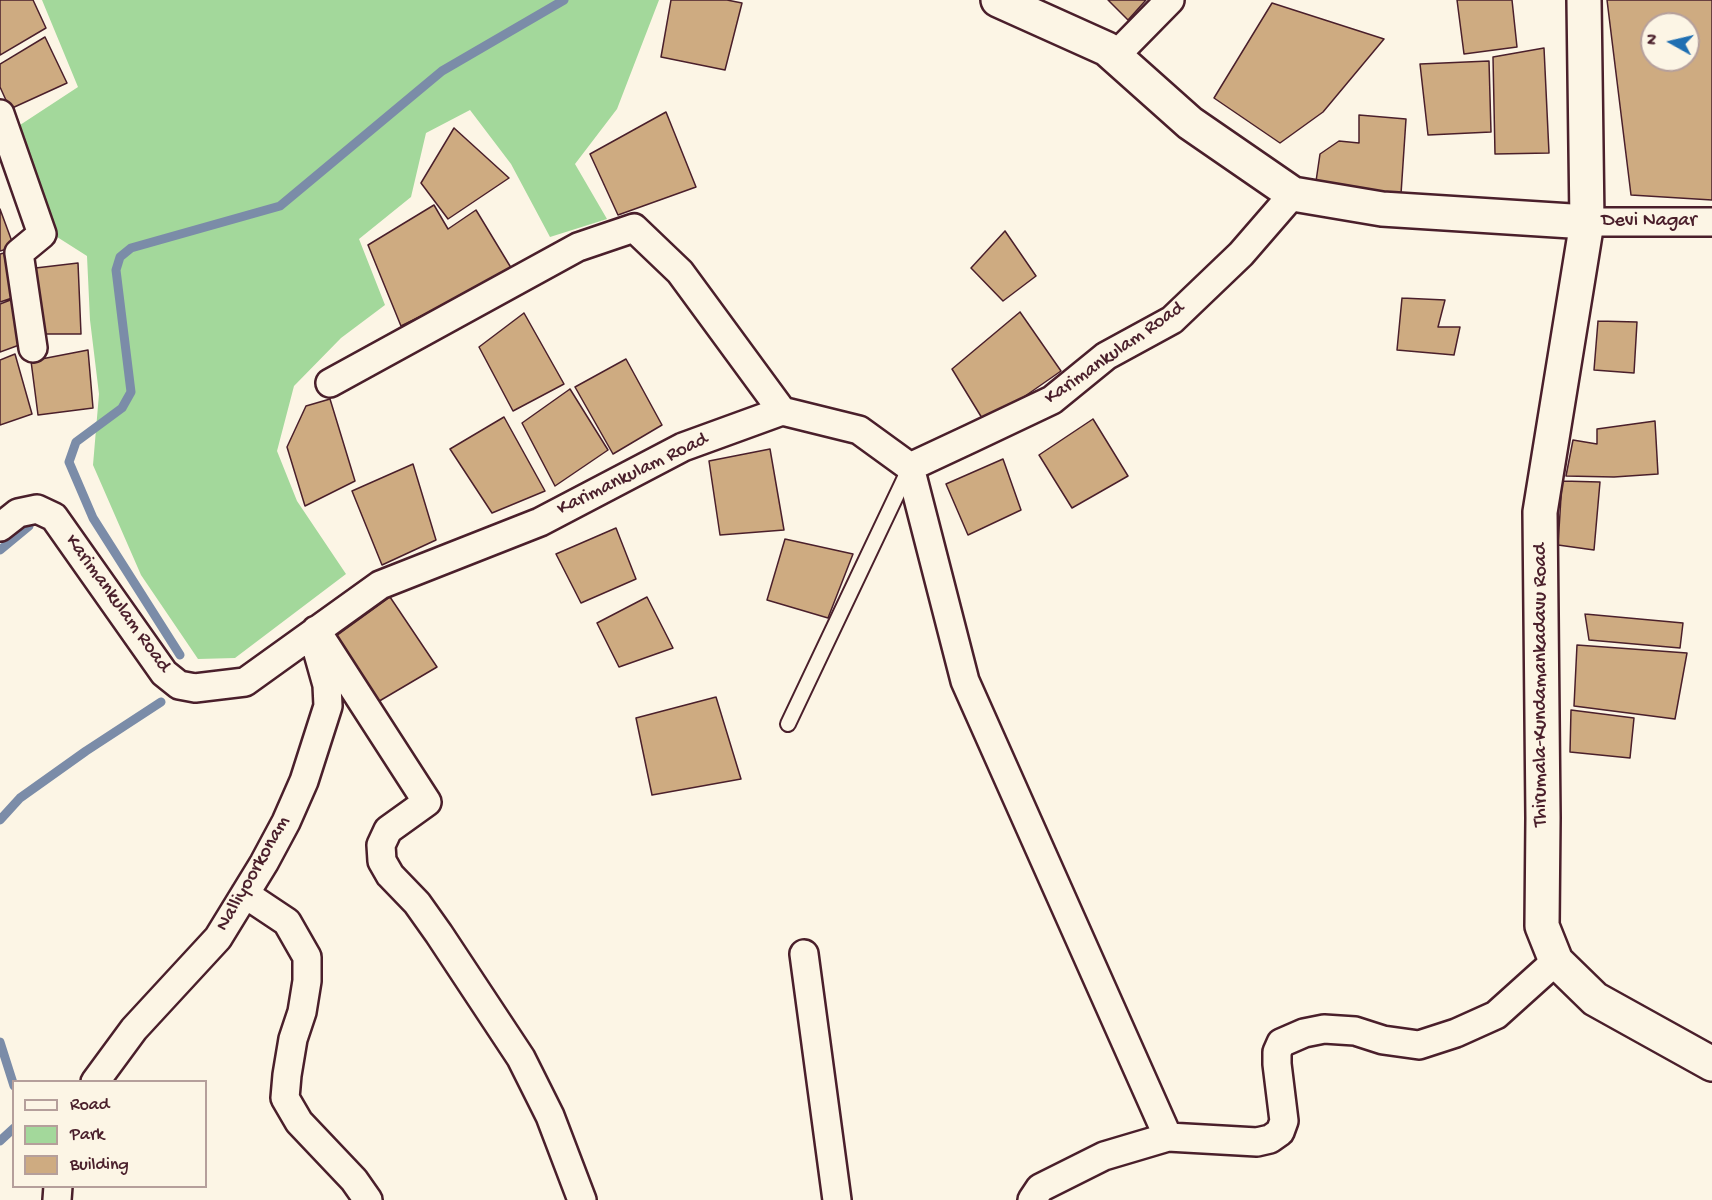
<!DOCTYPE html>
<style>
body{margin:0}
#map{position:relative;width:1712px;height:1200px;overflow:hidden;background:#fcf5e5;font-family:"Gochi Hand",sans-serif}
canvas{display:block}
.legend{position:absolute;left:12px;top:1080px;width:195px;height:108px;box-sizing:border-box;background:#fcf5e5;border:2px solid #b59f9b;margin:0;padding:8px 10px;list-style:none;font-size:18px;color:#4a1f2b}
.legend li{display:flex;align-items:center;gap:12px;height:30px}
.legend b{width:30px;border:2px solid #b59f9b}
.north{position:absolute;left:1640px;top:12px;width:60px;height:60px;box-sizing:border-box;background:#fcf5e5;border:2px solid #b59f9b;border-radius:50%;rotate:278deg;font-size:16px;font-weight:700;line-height:24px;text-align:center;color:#4a1f2b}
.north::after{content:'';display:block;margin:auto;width:21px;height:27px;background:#1f6fb2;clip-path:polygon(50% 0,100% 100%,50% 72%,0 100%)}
</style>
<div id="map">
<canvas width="1712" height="1200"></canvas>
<ul class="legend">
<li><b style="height:8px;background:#fcf5e5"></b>Road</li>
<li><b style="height:16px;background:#a3d89b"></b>Park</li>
<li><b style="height:16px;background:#ceab81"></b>Building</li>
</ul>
<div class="north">N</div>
</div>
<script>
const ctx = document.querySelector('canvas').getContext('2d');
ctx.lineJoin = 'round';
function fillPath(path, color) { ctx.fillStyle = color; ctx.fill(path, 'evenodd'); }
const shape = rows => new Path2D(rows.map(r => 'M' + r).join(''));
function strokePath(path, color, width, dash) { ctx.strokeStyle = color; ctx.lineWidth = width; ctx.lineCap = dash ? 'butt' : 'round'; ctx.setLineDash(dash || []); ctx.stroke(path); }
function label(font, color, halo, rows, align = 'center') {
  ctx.font = font + ' "Gochi Hand",sans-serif'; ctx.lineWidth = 4.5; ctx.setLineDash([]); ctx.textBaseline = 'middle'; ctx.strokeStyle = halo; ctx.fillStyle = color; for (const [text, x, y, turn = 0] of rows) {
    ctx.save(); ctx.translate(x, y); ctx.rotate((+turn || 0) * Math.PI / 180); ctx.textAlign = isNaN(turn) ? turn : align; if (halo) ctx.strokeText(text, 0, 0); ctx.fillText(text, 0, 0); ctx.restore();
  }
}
fillPath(shape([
 [42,0,659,0,617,109,575,164,607,219,550,237,511,164,470,110,426,133,411,197,359,239,385,305,341,338,294,386,277,451,297,501,346,574,235,658,198,659,141,575,93,465,99,394,90,320,87,256,54,235,20,125,78,87]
]), '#a3d89b');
strokePath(shape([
 [0,550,29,526],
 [180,655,93,518,69,462,76,442,122,408,131,392,116,270,120,257,131,248,280,206,442,71,564,0],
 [0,820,20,798,86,751,161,702],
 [0,1042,14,1086],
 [0,1141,14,1128]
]), '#7b8ca8', 9);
const building = shape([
 [0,0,33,0,46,28,0,55,0,0],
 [671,0,727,0,742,3,725,70,661,57,671,0],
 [1108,0,1146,0,1128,20,1108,0],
 [1457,0,1512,0,1517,47,1464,54,1457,0],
 [1607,0,1712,0,1712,200,1631,195,1607,0],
 [1652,24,1688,24,1688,60,1652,60,1652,24],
 [1272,3,1384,39,1323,112,1280,143,1214,98,1272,3],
 [45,37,67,83,10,109,0,87,0,64,45,37],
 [1544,48,1549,153,1495,154,1493,57,1544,48],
 [1489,61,1491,132,1428,135,1420,64,1489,61],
 [666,112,696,187,618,215,590,154,666,112],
 [1359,115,1406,119,1401,194,1315,188,1320,154,1339,141,1359,143,1359,115],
 [454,128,509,178,448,219,421,183,454,128],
 [434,205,448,229,476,210,513,271,401,326,368,245,434,205],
 [0,209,14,247,0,251,0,209],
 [1005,231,1036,276,1003,301,971,268,1005,231],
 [4,253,12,298,0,302,0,254,4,253],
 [78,263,81,334,35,334,27,269,78,263],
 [1402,298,1445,300,1438,327,1460,327,1454,355,1397,350,1402,298],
 [13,299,22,344,0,352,0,304,13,299],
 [1020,312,1061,371,1018,401,982,418,952,369,1020,312],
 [524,313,564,384,513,411,479,347,524,313],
 [1598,321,1637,322,1634,373,1594,370,1598,321],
 [88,350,93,408,38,415,31,361,88,350],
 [15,354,32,414,0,425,0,360,15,354],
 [626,359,662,425,613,454,575,387,626,359],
 [570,389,608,450,555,486,522,423,570,389],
 [330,399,355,481,305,506,287,447,306,406,330,399],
 [504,417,545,491,492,513,450,449,504,417],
 [1093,419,1128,476,1072,508,1039,455,1093,419],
 [1655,421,1658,474,1614,477,1566,476,1573,440,1597,444,1597,429,1655,421],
 [770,449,784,530,720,535,709,461,770,449],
 [1003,459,1021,510,968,535,946,484,1003,459],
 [413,464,436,540,382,565,352,491,413,464],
 [1562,481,1600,482,1594,550,1558,545,1562,481],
 [616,528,636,579,581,603,556,554,616,528],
 [785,539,853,554,828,618,767,600,785,539],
 [390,597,437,667,376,703,332,639,390,597],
 [647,597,673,648,619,667,597,623,647,597],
 [1585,614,1683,623,1680,648,1589,640,1585,614],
 [1577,645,1687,653,1675,719,1574,706,1577,645],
 [716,697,741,779,652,795,636,718,716,697],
 [1571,710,1634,718,1630,758,1570,752,1571,710]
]);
fillPath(building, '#ceab81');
strokePath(building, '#4a1f2b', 1.5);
const service = shape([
 [788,724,909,469]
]);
const minor = shape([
 [1115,56,1170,0],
 [0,114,42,234,19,253,33,348],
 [1587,222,1712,222],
 [330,383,578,247,634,228,680,272,782,411],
 [910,467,965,681,1168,1137],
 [0,527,18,513,37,509,54,517,164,673,179,685,195,688,245,682,380,585,540,522,683,447,782,411,859,430,910,467,972,438,1052,400,1106,356,1172,320,1241,254,1293,194],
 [316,630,427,802,388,830,381,845,382,861,390,875,417,903,439,934,521,1058,550,1116,582,1200],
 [245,894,287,922,307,957,307,981,302,1012,293,1039,287,1075,285,1098,299,1122,354,1180,368,1200],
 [804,954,837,1200],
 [95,1082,134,1029,218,938,264,863,286,822,304,781,328,706,327,685,316,646],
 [57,1200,58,1186],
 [1032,1200,1040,1188,1104,1156,1168,1137,1257,1142,1270,1139,1280,1132,1284,1121,1277,1064,1277,1052,1281,1043,1304,1033,1324,1029,1355,1031,1383,1040,1419,1045,1456,1033,1496,1015,1556,961]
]);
const tertiary = shape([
 [998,0,1107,49,1190,123,1293,194,1382,209,1587,222]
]);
const secondary = shape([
 [1584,0,1587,222,1540,512,1543,818,1542,926,1556,961,1595,999,1712,1064]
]);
strokePath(service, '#4a1f2b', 18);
strokePath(minor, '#4a1f2b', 32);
strokePath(tertiary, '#4a1f2b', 38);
strokePath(secondary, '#4a1f2b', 38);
strokePath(service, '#fcf5e5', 14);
strokePath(minor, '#fcf5e5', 27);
strokePath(tertiary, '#fcf5e5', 33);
strokePath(secondary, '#fcf5e5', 33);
label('20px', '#4a1f2b', '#fcf5e5', [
 ["Devi Nagar",1649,222],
 ["Karimankulam Road",1115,354,-35],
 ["Karimankulam Road",633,475,-26],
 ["Karimankulam Road",117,604,54],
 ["Thirumala-Kundamankadavu Road",1542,685,-90],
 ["Nalliyoorkonam",254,874,-60]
]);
</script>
